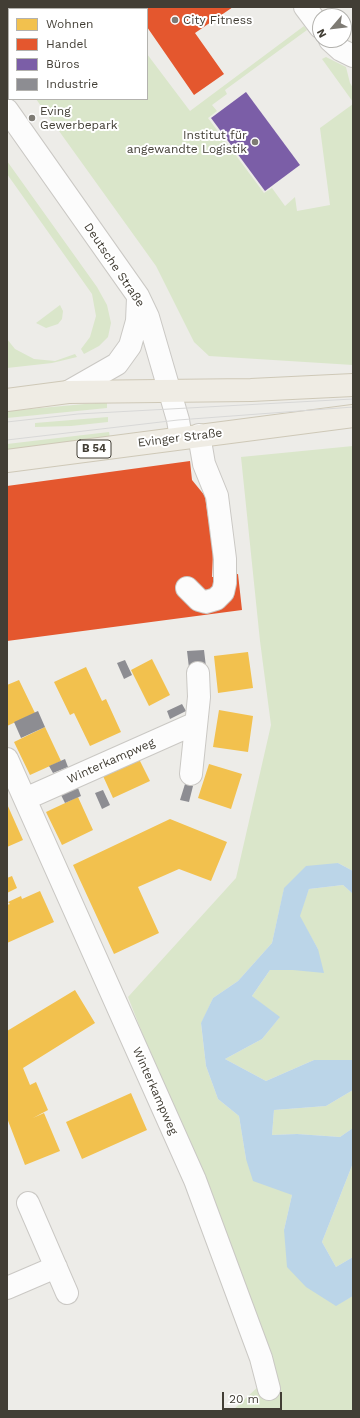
<!DOCTYPE html>
<meta charset="utf-8">
<style>
body{margin:0}
#map{position:relative;width:360px;height:1418px;overflow:hidden;background:#edece8;font-family:"Work Sans",sans-serif}
canvas{display:block}
.frame{position:absolute;inset:0;border:8px solid #423e35;pointer-events:none}
.legend{position:absolute;left:8px;top:8px;width:140px;height:92px;box-sizing:border-box;background:#fff;border:1px solid #b3b2ae;margin:0;padding:5px 7px;list-style:none;font-size:12px;color:#423e35}
.legend li{display:flex;align-items:center;gap:8px;height:20px}
.legend b{width:20px;border:1px solid #b3b2ae}
.north{position:absolute;left:312px;top:8px;width:40px;height:40px;box-sizing:border-box;background:#fff;border:1px solid #b3b2ae;border-radius:50%;rotate:242deg;font-size:11px;font-weight:700;line-height:16px;text-align:center;color:#423e35}
.north::after{content:'';display:block;margin:auto;width:14px;height:18px;background:#7e7b74;clip-path:polygon(50% 0,100% 100%,50% 72%,0 100%)}
.scale{position:absolute;left:222px;top:1392px;width:60px;height:18px;box-sizing:border-box;border:2px solid #423e35;border-top:0;padding-left:5px;font-size:12px;line-height:14px;white-space:nowrap;color:#423e35;-webkit-text-stroke:3px #fff;paint-order:stroke}
</style>
<div id="map">
<canvas width="360" height="1418"></canvas>
<div class="frame"></div>
<ul class="legend">
<li><b style="height:11px;background:#f2c14e"></b>Wohnen</li>
<li><b style="height:11px;background:#e4572e"></b>Handel</li>
<li><b style="height:11px;background:#7b5ea7"></b>Büros</li>
<li><b style="height:11px;background:#8d8d92"></b>Industrie</li>
</ul>
<div class="north">N</div>
<div class="scale">20 m</div>
</div>
<script>
const ctx = document.querySelector('canvas').getContext('2d');
ctx.lineJoin = 'round';
function fillPath(path, color) { ctx.fillStyle = color; ctx.fill(path, 'evenodd'); }
const shape = rows => new Path2D(rows.map(r => 'M' + r).join(''));
function strokePath(path, color, width, dash) { ctx.strokeStyle = color; ctx.lineWidth = width; ctx.lineCap = dash ? 'butt' : 'round'; ctx.setLineDash(dash || []); ctx.stroke(path); }
function label(font, color, halo, rows, align = 'center') {
  ctx.font = font + ' "Work Sans",sans-serif'; ctx.lineWidth = 4; ctx.setLineDash([]); ctx.textBaseline = 'middle'; ctx.strokeStyle = halo; ctx.fillStyle = color; for (const [text, x, y, turn = 0] of rows) {
    ctx.save(); ctx.translate(x, y); ctx.rotate((+turn || 0) * Math.PI / 180); ctx.textAlign = isNaN(turn) ? turn : align; if (halo) ctx.strokeText(text, 0, 0); ctx.fillText(text, 0, 0); ctx.restore();
  }
}
fillPath(shape([
 [304,26,307,30,225,90,227,94,212,105,217,111,208,118,264,193,272,188,285,206,295,197,297,211,330,205,320,128,353,104,353,365,209,356,194,342,156,266,36,99,147,99,147,54,190,111],
 [326,57,346,67,350,83,353,88,353,102,322,59],
 [7,161,97,287,107,305,111,323,108,337,99,346,84,354,81,349,90,337,96,316,92,294,7,174],
 [60,305,63,311,62,319,58,324,46,328,36,323],
 [7,339,15,349,34,359,55,361,75,354,77,357,52,363,7,368],
 [107,402,107,408,7,418,7,411],
 [108,417,108,422,71,426,35,427,35,423],
 [109,432,110,438,7,451,7,444],
 [353,446,353,871,338,863,284,889,272,943,238,981,213,998,201,1024,206,1066,218,1099,239,1116,246,1159,292,1195,284,1230,336,1305,353,1296,353,1411,232,1411,275,1371,128,997,236,878,271,725,260,641,241,457],
 [343,885,353,894,353,1060,314,1060,266,1081,225,1059,262,1039,279,1018,252,996,270,970,293,970,318,949,299,916,309,889],
 [353,1090,353,1128,340,1137,297,1134,272,1135,274,1110,326,1106],
 [353,1163,353,1257,336,1267,322,1242]
]), '#dae6ca');
fillPath(shape([
 [338,863,353,871,353,894,343,885,309,889,300,916,318,949,324,973,293,970,270,970,252,996,280,1017,262,1039,225,1059,266,1081,314,1060,353,1060,353,1090,326,1106,274,1110,272,1135,297,1134,340,1137,353,1128,353,1163,322,1242,336,1267,353,1257,353,1296,336,1306,306,1287,287,1267,284,1230,292,1195,253,1181,246,1159,239,1116,218,1099,206,1066,201,1023,213,998,238,981,272,943,284,888,306,866]
]), '#bbd5e8');
fillPath(shape([
 [248,652,253,688,218,693,214,656],
 [152,659,170,695,149,706,131,670],
 [86,667,102,701,106,699,121,732,90,746,74,713,70,715,54,682],
 [19,680,35,713,7,726,7,685],
 [219,710,253,716,248,752,213,747],
 [45,727,61,761,30,775,14,742],
 [139,759,150,781,113,798,103,776],
 [209,764,242,774,231,809,198,798],
 [78,797,93,830,62,845,46,812],
 [7,804,23,840,7,847],
 [170,819,227,842,211,881,179,869,138,887,159,933,114,954,73,865],
 [12,876,17,888,7,893,7,878],
 [40,891,54,922,7,943,7,905,10,904,8,902,21,896,22,899],
 [75,990,95,1023,23,1068,30,1085,36,1082,48,1110,33,1118,44,1113,60,1151,25,1165,7,1118,7,1031],
 [131,1093,147,1130,82,1159,66,1122]
]), '#f2c14e');
fillPath(shape([
 [133,7,233,7,195,33,224,74,194,95,147,27,147,9,134,9],
 [190,461,192,480,205,496,213,552,212,577,238,574,242,610,7,641,7,486]
]), '#e4572e');
fillPath(shape([
 [246,92,300,165,265,191,211,118]
]), '#7b5ea7');
fillPath(shape([
 [204,650,206,667,189,668,187,651],
 [125,660,132,675,124,679,117,663],
 [182,704,186,711,170,719,167,711],
 [38,711,45,727,21,738,14,722],
 [65,759,68,767,53,773,49,766],
 [185,784,193,786,189,802,180,800],
 [78,788,81,796,65,803,61,795],
 [103,790,110,805,102,809,95,793]
]), '#8d8d92');
const minor = shape([
 [305,7,320,27],
 [32,9,35,7],
 [7,27,9,26],
 [330,40,341,50,353,56],
 [7,110,138,296,148,317,178,420,181,438],
 [68,392,117,364,130,346,137,321,138,298],
 [187,588,199,600,206,602,216,599,223,592,225,583,225,559,217,496,204,464,199,435],
 [7,759,195,1180,261,1358,269,1389],
 [191,774,199,697,198,673],
 [25,799,196,723],
 [28,1203,67,1293],
 [7,1288,56,1267]
]);
const major = shape([
 [7,400,68,392,251,390,353,385],
 [7,461,353,416]
]);
strokePath(minor, '#cac8c4', 24);
strokePath(major, '#cec8b7', 24);
strokePath(minor, '#fcfcfc', 22);
strokePath(major, '#efece4', 22);
strokePath(shape([
 [7,422,78,414,353,399],
 [7,440,178,420,353,407]
]), '#d8d8d7', 1);
for (const [x, y, r, color] of [
 [175,20,4,"#7e7b74"],
 [32,118,4,"#7e7b74"],
 [255,142,4,"#7e7b74"]
]) { const dot = new Path2D(); dot.arc(x, y, r, 0, 2 * Math.PI); ctx.fillStyle = color; ctx.fill(dot); strokePath(dot, '#fff', 1.5); }
for (const [x, y, w] of [
 [94,449,34]
]) { const box = new Path2D(); box.roundRect(x - w / 2, y - 9, w, 18, 3); ctx.fillStyle = '#fff'; ctx.fill(box); strokePath(box, '#423e35', 1); }
label('bold 11px', '#423e35', null, [
 ["B 54",94,449]
]);
label('12px', '#423e35', '#fff', [
 ["City Fitness",183,20],
 ["Eving",40,111],
 ["Gewerbepark",40,125],
 ["Institut für",247,135,"right"],
 ["angewandte Logistik",247,149,"right"]
], 'left');
label('12px', '#423e35', '#fff', [
 ["Deutsche Straße",114,265,56],
 ["Evinger Straße",180,438,-7],
 ["Winterkampweg",111,761,-24],
 ["Winterkampweg",155,1091,66]
]);
</script>
